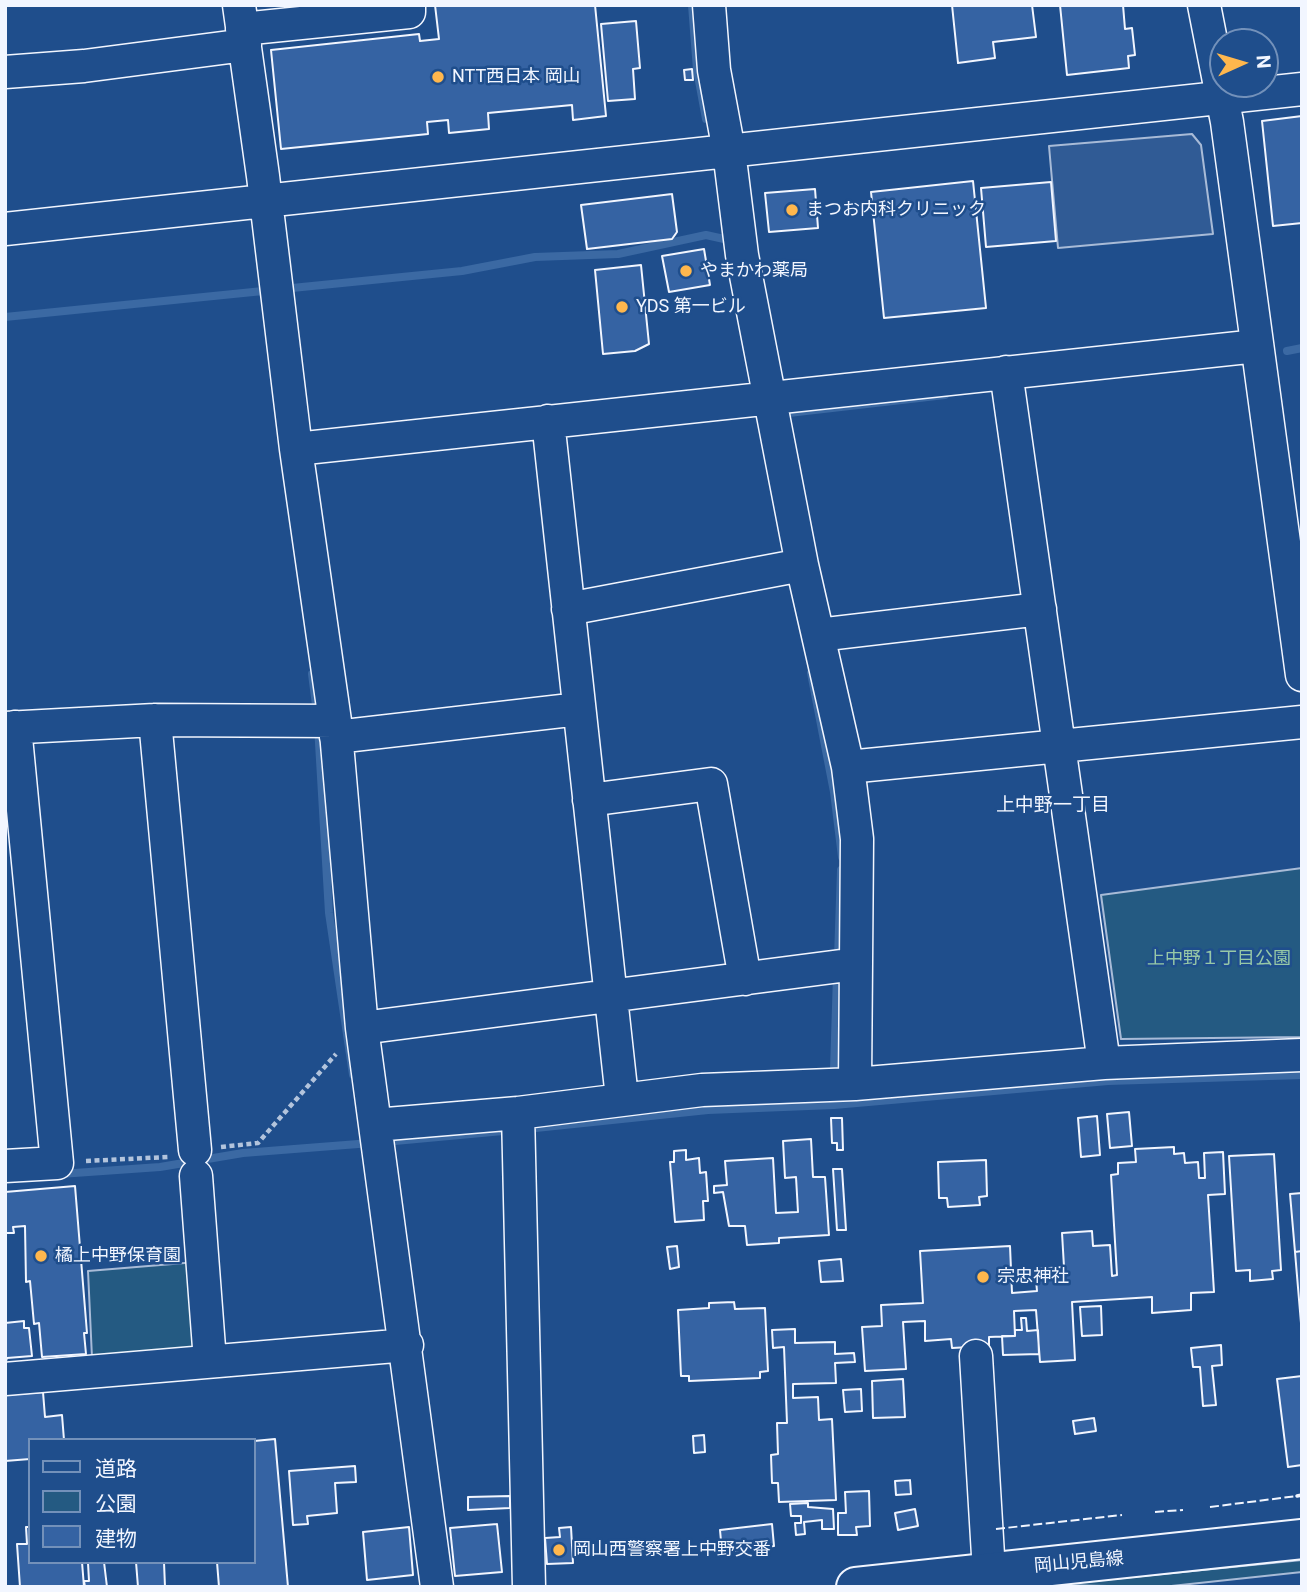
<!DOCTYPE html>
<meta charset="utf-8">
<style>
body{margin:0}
#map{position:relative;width:1307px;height:1592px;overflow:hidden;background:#1f4e8c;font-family:Roboto,"Noto Sans JP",sans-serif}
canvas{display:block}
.frame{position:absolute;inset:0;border:7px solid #f2f6ff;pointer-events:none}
.legend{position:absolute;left:28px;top:1438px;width:228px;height:126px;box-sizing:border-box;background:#1f4e8c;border:2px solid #7391ba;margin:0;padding:9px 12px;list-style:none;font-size:21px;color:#f2f6ff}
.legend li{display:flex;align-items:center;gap:14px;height:35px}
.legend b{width:35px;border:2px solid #7391ba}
.north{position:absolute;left:1209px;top:28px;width:70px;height:70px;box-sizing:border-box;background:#1f4e8c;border:2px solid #7391ba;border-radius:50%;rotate:86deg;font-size:19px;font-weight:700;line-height:28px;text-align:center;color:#f2f6ff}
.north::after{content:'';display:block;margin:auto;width:24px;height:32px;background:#ffb74d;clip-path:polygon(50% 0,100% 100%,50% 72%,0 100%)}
</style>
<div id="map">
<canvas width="1307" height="1592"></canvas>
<div class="frame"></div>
<ul class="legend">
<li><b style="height:9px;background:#1f4e8c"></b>道路</li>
<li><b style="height:19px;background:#245a82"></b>公園</li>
<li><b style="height:19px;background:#3563a3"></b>建物</li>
</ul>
<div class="north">N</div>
</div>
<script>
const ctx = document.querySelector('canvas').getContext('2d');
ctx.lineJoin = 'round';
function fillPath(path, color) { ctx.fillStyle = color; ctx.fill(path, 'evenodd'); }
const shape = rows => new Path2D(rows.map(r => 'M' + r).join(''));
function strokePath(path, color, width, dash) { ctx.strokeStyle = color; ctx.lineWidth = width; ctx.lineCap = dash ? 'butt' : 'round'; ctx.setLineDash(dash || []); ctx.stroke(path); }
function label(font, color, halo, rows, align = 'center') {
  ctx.font = font + ' Roboto,"Noto Sans JP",sans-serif'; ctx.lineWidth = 5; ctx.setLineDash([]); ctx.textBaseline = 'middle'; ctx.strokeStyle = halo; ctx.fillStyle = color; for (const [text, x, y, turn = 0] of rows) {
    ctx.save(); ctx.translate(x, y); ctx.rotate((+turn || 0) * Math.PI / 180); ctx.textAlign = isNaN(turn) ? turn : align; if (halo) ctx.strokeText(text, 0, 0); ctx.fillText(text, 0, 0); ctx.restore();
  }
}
const green = shape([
 [1302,868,1302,1037,1121,1039,1101,895,1302,868],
 [197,1262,199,1349,92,1358,88,1271,197,1262],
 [1302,1560,1302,1572,1162,1587,1053,1585,1302,1560]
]);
fillPath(green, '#245a82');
strokePath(green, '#a8bbd7', 2);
const parking = shape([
 [1192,134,1201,145,1213,234,1058,248,1049,146,1192,134]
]);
fillPath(parking, '#305b95');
strokePath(parking, '#a8bbd7', 2);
strokePath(shape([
 [692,5,697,70,706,119],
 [292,288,462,271,535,257,618,254,706,235,724,239],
 [5,317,263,291,264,297],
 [1287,351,1302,348],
 [780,414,945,395],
 [811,673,834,792,842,857],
 [312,674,317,713],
 [318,726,329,913,353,1075],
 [838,958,841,870],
 [834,1070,837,975],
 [526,1129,708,1110,834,1105,1108,1081,1302,1075],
 [384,1142,514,1130],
 [60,1174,160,1167,243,1153,371,1143]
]), '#3b69a3', 8);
const building = shape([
 [435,5,595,5,606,116,573,120,572,105,488,113,489,129,449,133,448,120,427,122,428,134,281,149,271,50,419,34,420,41,439,39,435,5],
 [952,5,1032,5,1036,37,993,42,995,58,958,63,952,5],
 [1060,5,1123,5,1125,29,1132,28,1135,55,1128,56,1129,68,1067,75,1060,5],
 [636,21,640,68,633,69,635,99,608,101,601,24,636,21],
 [692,69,693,80,685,80,684,70,692,69],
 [1302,116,1302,223,1273,226,1262,121,1302,116],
 [973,181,986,308,884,318,871,192,973,181],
 [1051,182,1056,241,986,247,981,188,1051,182],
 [815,189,818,228,769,232,765,193,815,189],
 [672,194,677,232,672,239,587,249,581,205,672,194],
 [704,249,710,285,669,292,662,256,704,249],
 [641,265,649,344,635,351,603,354,595,270,641,265],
 [1129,1112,1132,1146,1110,1148,1107,1114,1129,1112],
 [1097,1116,1100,1155,1081,1157,1078,1118,1097,1116],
 [831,1118,842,1118,843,1150,837,1150,837,1143,832,1143,831,1118],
 [811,1139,813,1177,825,1177,829,1235,779,1238,779,1243,747,1245,745,1226,729,1226,723,1192,714,1193,714,1186,727,1185,725,1161,773,1158,776,1213,798,1212,796,1177,785,1178,783,1141,811,1139],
 [1174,1147,1174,1154,1184,1153,1185,1163,1198,1162,1199,1178,1205,1178,1204,1153,1223,1152,1225,1194,1208,1195,1214,1292,1191,1293,1191,1310,1152,1313,1152,1297,1072,1302,1075,1360,1040,1362,1036,1310,1014,1311,1015,1336,989,1337,989,1346,952,1348,951,1339,925,1341,925,1321,903,1322,906,1369,865,1371,862,1327,882,1326,881,1305,923,1303,920,1251,1010,1246,1012,1293,1037,1291,1035,1269,1064,1267,1062,1233,1092,1231,1093,1246,1110,1245,1112,1276,1117,1275,1111,1175,1118,1174,1118,1163,1136,1162,1135,1149,1174,1147],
 [686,1150,686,1160,699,1158,700,1173,706,1172,708,1201,703,1201,704,1220,675,1222,670,1162,674,1162,674,1151,686,1150],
 [1274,1154,1281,1270,1272,1271,1273,1279,1250,1281,1250,1270,1236,1271,1229,1156,1274,1154],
 [986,1160,987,1196,979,1197,980,1205,948,1207,947,1198,939,1198,938,1162,986,1160],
 [833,1169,842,1169,846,1230,837,1230,833,1169],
 [75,1186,87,1333,84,1333,86,1354,42,1357,39,1323,34,1324,30,1281,26,1282,25,1226,13,1227,14,1233,5,1233,5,1192,75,1186],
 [1302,1193,1302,1251,1295,1252,1290,1194,1302,1193],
 [677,1246,679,1267,670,1269,667,1247,677,1246],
 [1302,1251,1302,1335,1295,1252,1302,1251],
 [841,1259,843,1281,821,1282,819,1261,841,1259],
 [734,1302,735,1309,765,1308,768,1371,760,1372,760,1378,689,1381,689,1376,681,1376,678,1310,709,1308,709,1303,734,1302],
 [1101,1306,1102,1335,1082,1336,1080,1307,1101,1306],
 [1021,1318,1026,1318,1027,1331,1038,1330,1039,1354,1003,1355,1002,1336,1015,1336,1015,1330,1022,1330,1021,1318],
 [24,1321,24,1328,29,1328,32,1356,7,1358,5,1364,5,1323,24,1321],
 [795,1329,795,1343,835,1342,835,1354,854,1353,855,1362,835,1363,836,1383,793,1384,793,1398,818,1397,819,1420,832,1419,836,1500,779,1502,778,1483,772,1483,771,1455,778,1454,777,1423,787,1423,784,1347,773,1348,772,1330,795,1329],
 [1221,1345,1222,1365,1212,1366,1216,1405,1203,1406,1200,1367,1193,1367,1191,1348,1221,1345],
 [1302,1376,1302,1465,1288,1467,1277,1379,1302,1376],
 [903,1379,905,1417,873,1418,872,1381,903,1379],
 [861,1389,862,1411,845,1412,843,1390,861,1389],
 [43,1392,45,1417,62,1415,64,1440,30,1440,30,1459,5,1461,5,1395,43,1392],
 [1094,1418,1096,1431,1075,1434,1073,1421,1094,1418],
 [704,1435,705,1452,694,1453,693,1436,704,1435],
 [275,1439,288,1587,219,1587,217,1562,254,1562,254,1441,275,1439],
 [355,1466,356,1482,335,1483,337,1513,307,1516,308,1524,293,1525,289,1471,355,1466],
 [910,1480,911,1494,896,1495,895,1481,910,1480],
 [869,1491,870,1526,856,1527,857,1535,838,1535,838,1513,846,1513,845,1492,869,1491],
 [510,1496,510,1508,468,1510,468,1497,510,1496],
 [808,1503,808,1507,833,1509,834,1529,822,1529,822,1520,804,1522,805,1534,796,1535,795,1523,801,1523,801,1516,791,1516,790,1504,808,1503],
 [915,1509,918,1526,898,1530,895,1513,915,1509],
 [497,1524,502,1572,455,1576,450,1528,497,1524],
 [772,1524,774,1546,722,1552,720,1530,772,1524],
 [26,1527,30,1527,30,1562,82,1562,84,1587,20,1587,17,1544,27,1544,26,1527],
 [409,1527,413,1575,367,1580,363,1532,409,1527],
 [571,1527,573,1563,547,1564,545,1538,560,1537,559,1528,571,1527],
 [104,1562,107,1587,85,1587,84,1581,89,1581,88,1563,104,1562],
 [136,1562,164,1562,165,1587,138,1587,136,1562]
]);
fillPath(building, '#3563a3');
strokePath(building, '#f2f6ff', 2);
const minor = shape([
 [239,5,263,176,296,449,335,721,362,1028,437,1587],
 [709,5,714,70,729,151,742,255,802,565,848,767,857,839,855,1084],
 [1204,5,1227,122,1302,675],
 [242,29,409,12,409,5],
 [5,72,84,66,245,45],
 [5,229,1302,89],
 [1006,372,1104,1063],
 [548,421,622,1098],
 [296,449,1257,346],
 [568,609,802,565],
 [818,635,1040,609],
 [155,720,195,1150],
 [5,728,155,720,335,721],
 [336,737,579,709],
 [848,767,1302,722],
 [589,800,711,784,745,979],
 [362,1028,856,964],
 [518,1113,529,1587],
 [375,1125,518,1113,702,1090,855,1084,1104,1063,1302,1055],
 [5,1166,57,1163,15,727],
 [196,1176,210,1361],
 [976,1356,989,1572],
 [5,1379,407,1345]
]);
const major = shape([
 [856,1587,1302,1539]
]);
strokePath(minor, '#f2f6ff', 35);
strokePath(major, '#f2f6ff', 42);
strokePath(shape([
 [221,1147,258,1143,336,1054],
 [86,1161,168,1157]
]), '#b3c4dc', 4.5, [5, 3.5]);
strokePath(minor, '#1f4e8c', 32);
strokePath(major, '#1f4e8c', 38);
strokePath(shape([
 [1210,1507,1297,1496],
 [1155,1512,1183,1510],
 [996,1529,1122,1515]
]), '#f2f6ff', 2, [9, 3.5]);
strokePath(shape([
 [1297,1496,1302,1495]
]), '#f2f6ff', 3.5);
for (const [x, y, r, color] of [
 [438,77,7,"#ffb74d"],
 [792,210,7,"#ffb74d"],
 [686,271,7,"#ffb74d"],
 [622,307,7,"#ffb74d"],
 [41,1256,7,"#ffb74d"],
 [983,1277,7,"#ffb74d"],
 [559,1550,7,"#ffb74d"]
]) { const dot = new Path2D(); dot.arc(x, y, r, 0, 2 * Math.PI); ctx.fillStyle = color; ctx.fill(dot); strokePath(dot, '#1f4e8c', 2.5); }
label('18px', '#f2f6ff', '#1f4e8c', [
 ["NTT西日本 岡山",452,77],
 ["まつお内科クリニック",806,210],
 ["やまかわ薬局",700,271],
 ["YDS 第一ビル",636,307],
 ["橘上中野保育園",55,1256],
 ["宗忠神社",997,1277],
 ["岡山西警察署上中野交番",573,1550]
], 'left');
label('18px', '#97c8a6', '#1f4e8c', [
 ["上中野１丁目公園",1219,959]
]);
label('18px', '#f2f6ff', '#1f4e8c', [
 ["岡山児島線",1079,1563,-5]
]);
label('19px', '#f2f6ff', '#1f4e8c', [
 ["上中野一丁目",1053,806]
]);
</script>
